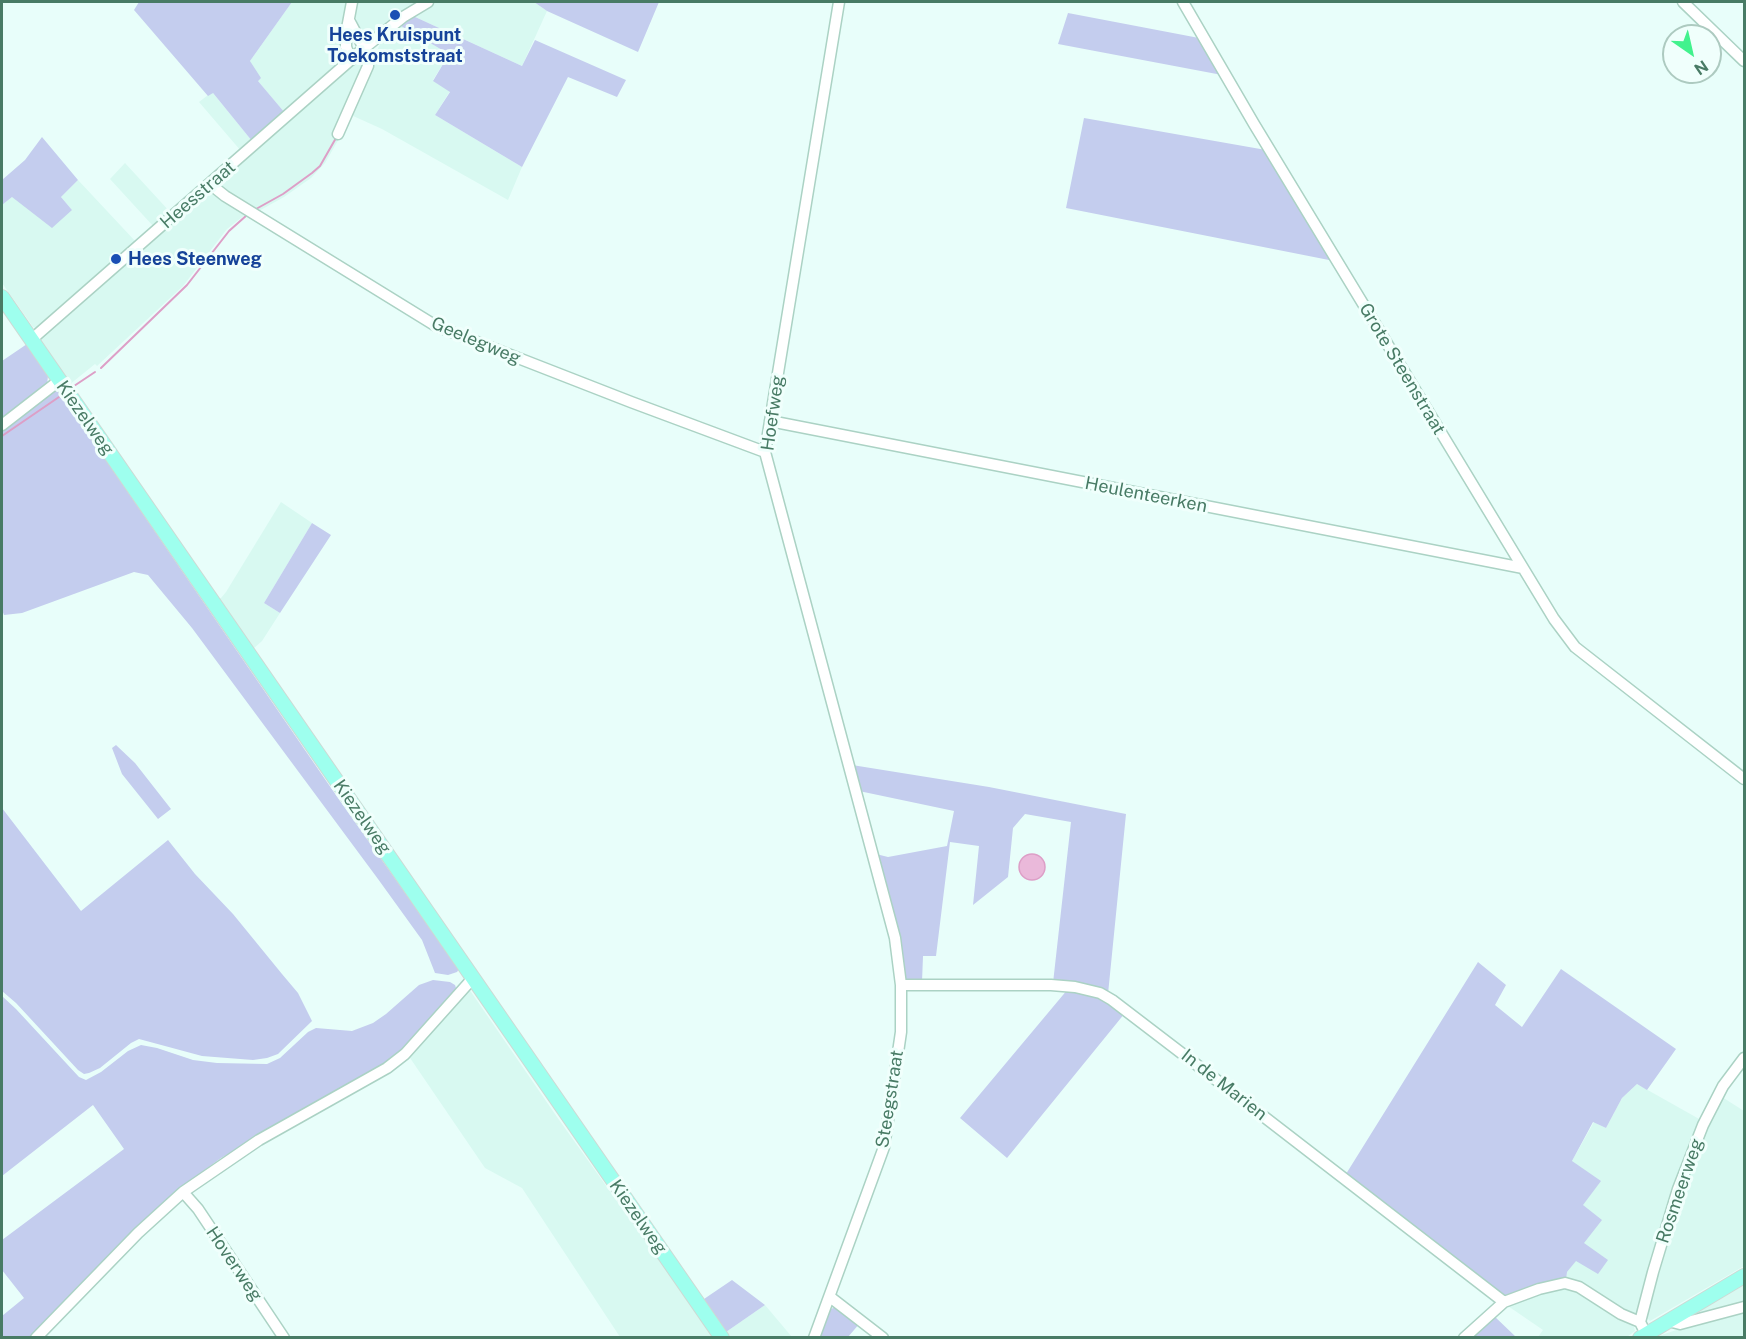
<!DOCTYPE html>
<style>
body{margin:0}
#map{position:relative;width:1746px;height:1339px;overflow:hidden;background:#e8fefa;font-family:"Public Sans",sans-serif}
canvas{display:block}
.frame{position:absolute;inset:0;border:3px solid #487b65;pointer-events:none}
.north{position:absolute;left:1662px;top:24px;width:60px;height:60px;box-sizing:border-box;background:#f0fffc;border:2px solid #adcac0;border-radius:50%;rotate:146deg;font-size:16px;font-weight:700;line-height:24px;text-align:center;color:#487b65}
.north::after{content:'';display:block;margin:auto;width:21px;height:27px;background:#42f28d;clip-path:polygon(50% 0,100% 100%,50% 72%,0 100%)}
</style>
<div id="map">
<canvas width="1746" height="1339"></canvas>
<div class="frame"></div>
<div class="north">N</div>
</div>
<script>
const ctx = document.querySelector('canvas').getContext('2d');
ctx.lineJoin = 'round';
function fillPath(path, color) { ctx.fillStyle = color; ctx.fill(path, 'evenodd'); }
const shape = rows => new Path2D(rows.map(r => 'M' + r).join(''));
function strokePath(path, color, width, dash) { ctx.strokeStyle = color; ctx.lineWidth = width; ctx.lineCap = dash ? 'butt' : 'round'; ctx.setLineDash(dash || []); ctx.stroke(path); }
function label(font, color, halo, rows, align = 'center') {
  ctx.font = font + ' "Public Sans",sans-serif'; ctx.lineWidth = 6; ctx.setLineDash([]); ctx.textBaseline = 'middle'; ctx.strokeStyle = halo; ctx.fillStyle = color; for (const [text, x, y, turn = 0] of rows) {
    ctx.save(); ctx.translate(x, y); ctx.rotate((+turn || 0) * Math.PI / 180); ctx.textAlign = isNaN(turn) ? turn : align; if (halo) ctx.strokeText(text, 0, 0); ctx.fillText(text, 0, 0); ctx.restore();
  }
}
fillPath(shape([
 [292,2,346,2,338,63,285,113,258,81,250,61],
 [357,2,420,2,375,32,366,35,359,30,355,14],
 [437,2,534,2,547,11,522,66,413,16],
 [401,26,449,54,433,80,450,91,435,115,522,167,508,200,382,129,351,115,379,46,384,38],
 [361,62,363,64,340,137,325,163,311,178,284,197,257,212,222,189,223,179,231,172,350,67],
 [212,92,252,141,241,151,199,102],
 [125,163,171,213,154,227,110,179],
 [78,180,136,242,40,328,36,328,33,327,2,283,2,205,12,197,72,210,61,197],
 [206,194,213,194,246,214,227,229,183,286,97,366,95,364,69,385,39,342],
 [281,502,312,523,264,603,280,613,262,641,253,649,216,598,221,598,226,592],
 [469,989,557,1117,714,1337,620,1337,522,1188,485,1168,408,1055],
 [1637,1084,1701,1120,1652,1254,1640,1312,1634,1315,1596,1293,1566,1280,1567,1272,1576,1260,1584,1243,1583,1205,1572,1161,1594,1122,1606,1128,1622,1098],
 [1722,1097,1744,1111,1744,1266,1650,1321,1645,1316,1680,1193,1706,1126],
 [1744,1284,1744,1303,1691,1316],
 [1566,1288,1576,1290,1612,1311,1634,1327,1635,1331,1627,1337,1538,1337,1543,1330,1505,1304,1530,1295],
 [765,1305,792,1337,731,1337,726,1332],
 [1744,1312,1744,1337,1652,1338,1692,1325]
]), '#d8f9f1');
fillPath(shape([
 [139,2,292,2,250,61,261,78,258,81,285,113,252,141,213,93,208,96,134,10],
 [534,2,659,2,638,52,547,11],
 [1068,13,1199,38,1222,75,1058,44],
 [413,16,522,66,535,40,626,80,617,97,568,77,522,167,435,115,450,92,433,81,449,54,401,26],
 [1084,118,1266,150,1334,261,1066,208],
 [42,137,78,180,61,197,72,210,52,228,12,197,2,205,2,180,25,160],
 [27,344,48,376,47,385,2,422,2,361],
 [57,389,340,801,459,969,457,972,448,975,435,973,422,940,378,879,192,628,148,575,134,572,22,613,4,615,2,610,2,430],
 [312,523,331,535,280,613,264,603],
 [116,745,135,763,171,809,158,819,122,774,112,748],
 [852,765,989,787,1126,814,1108,994,1053,983,1071,822,1025,814,1013,828,1008,877,973,905,979,846,950,842,936,956,923,956,922,982,908,981,905,978,876,854,888,857,947,846,954,811,859,791],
 [2,808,81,911,168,840,195,874,233,914,282,974,298,993,312,1021,278,1054,267,1058,253,1060,202,1056,139,1039,131,1043,100,1068,89,1073,84,1074,78,1070,16,1003,2,991],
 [1478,962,1506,985,1495,1005,1522,1027,1561,969,1676,1049,1647,1090,1637,1084,1622,1098,1606,1128,1593,1122,1572,1161,1601,1181,1583,1205,1602,1220,1584,1243,1608,1260,1598,1274,1576,1261,1567,1272,1566,1280,1508,1296,1499,1293,1346,1174],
 [433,980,450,982,455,985,457,991,403,1052,385,1066,221,1158,183,1186,155,1210,32,1337,2,1337,2,1316,24,1298,2,1270,2,1240,124,1149,93,1105,2,1176,2,996,16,1009,79,1077,86,1080,101,1072,128,1051,141,1045,157,1048,193,1060,217,1063,267,1064,280,1058,308,1032,316,1028,352,1031,373,1023,386,1014,419,985],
 [1068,989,1086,991,1125,1013,1007,1158,960,1118],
 [732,1280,765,1305,726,1332,704,1299],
 [836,1307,860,1323,848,1337,817,1338,828,1310],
 [1492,1314,1516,1337,1468,1338]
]), '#c4cdee');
const water = shape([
 '1019 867a13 13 0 1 1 26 0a13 13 0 1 1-26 0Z'
]);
fillPath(water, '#eab9da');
strokePath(water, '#dd9fc7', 1.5);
strokePath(shape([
 [256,209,283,194,312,173,320,166,336,138],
 [101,368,187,285,229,231,247,215],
 [74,386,95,372],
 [2,436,59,397]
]), '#dd9fc7', 2);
const minor = shape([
 [1183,2,1254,124,1554,619,1575,647,1744,779],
 [1683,2,1744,61],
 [351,60,346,47,346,34,352,2],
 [338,134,368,66,368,56,349,20],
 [210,184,225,196,436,326,631,402,765,452],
 [31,340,363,49,403,17,428,2],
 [770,421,1523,568],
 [2,425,60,380],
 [901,985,1051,985,1075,987,1100,993,1112,1000,1197,1065,1504,1302],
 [183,1192,198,1209,284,1338],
 [830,1297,883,1338],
 [1668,1321,1680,1324,1744,1307],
 [1646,1334,1640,1322,1653,1272,1678,1189,1703,1125,1723,1086,1744,1058],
 [36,1338,138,1233,183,1192,259,1140,387,1068,405,1054,473,978],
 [814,1338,884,1147,901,1032,901,985,895,938,765,452,839,2],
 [1464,1338,1504,1302,1539,1289,1565,1283,1579,1287,1621,1314,1640,1322]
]);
const major = shape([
 [2,297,722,1338],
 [1640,1338,1744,1276]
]);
strokePath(minor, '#abd2c4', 13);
strokePath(major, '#ccdad4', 16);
strokePath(minor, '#fff', 10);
strokePath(major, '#9effee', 14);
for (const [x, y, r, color] of [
 [395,15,6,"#1a4fb4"],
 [116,259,6,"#1a4fb4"]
]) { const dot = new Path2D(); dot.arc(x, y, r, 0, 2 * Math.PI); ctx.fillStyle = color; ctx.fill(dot); strokePath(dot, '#f0fffc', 2); }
label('bold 18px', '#164399', '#f0fffc', [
 ["Hees Kruispunt",395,35],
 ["Toekomststraat",395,56],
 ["Hees Steenweg",128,259,"left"]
]);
label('18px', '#487b65', '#f0fffc', [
 ["Heesstraat",198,195,-41],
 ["Geelegweg",476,341,23],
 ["Grote Steenstraat",1402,369,59],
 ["Hoefweg",773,413,-82],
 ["Kiezelweg",85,418,55],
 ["Heulenteerken",1146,495,11],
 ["Kiezelweg",362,817,55],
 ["In de Marien",1224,1085,38],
 ["Steegstraat",890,1099,-81],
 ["Rosmeerweg",1680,1191,-71],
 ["Kiezelweg",638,1217,55],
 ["Hoverweg",234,1264,56]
]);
</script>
